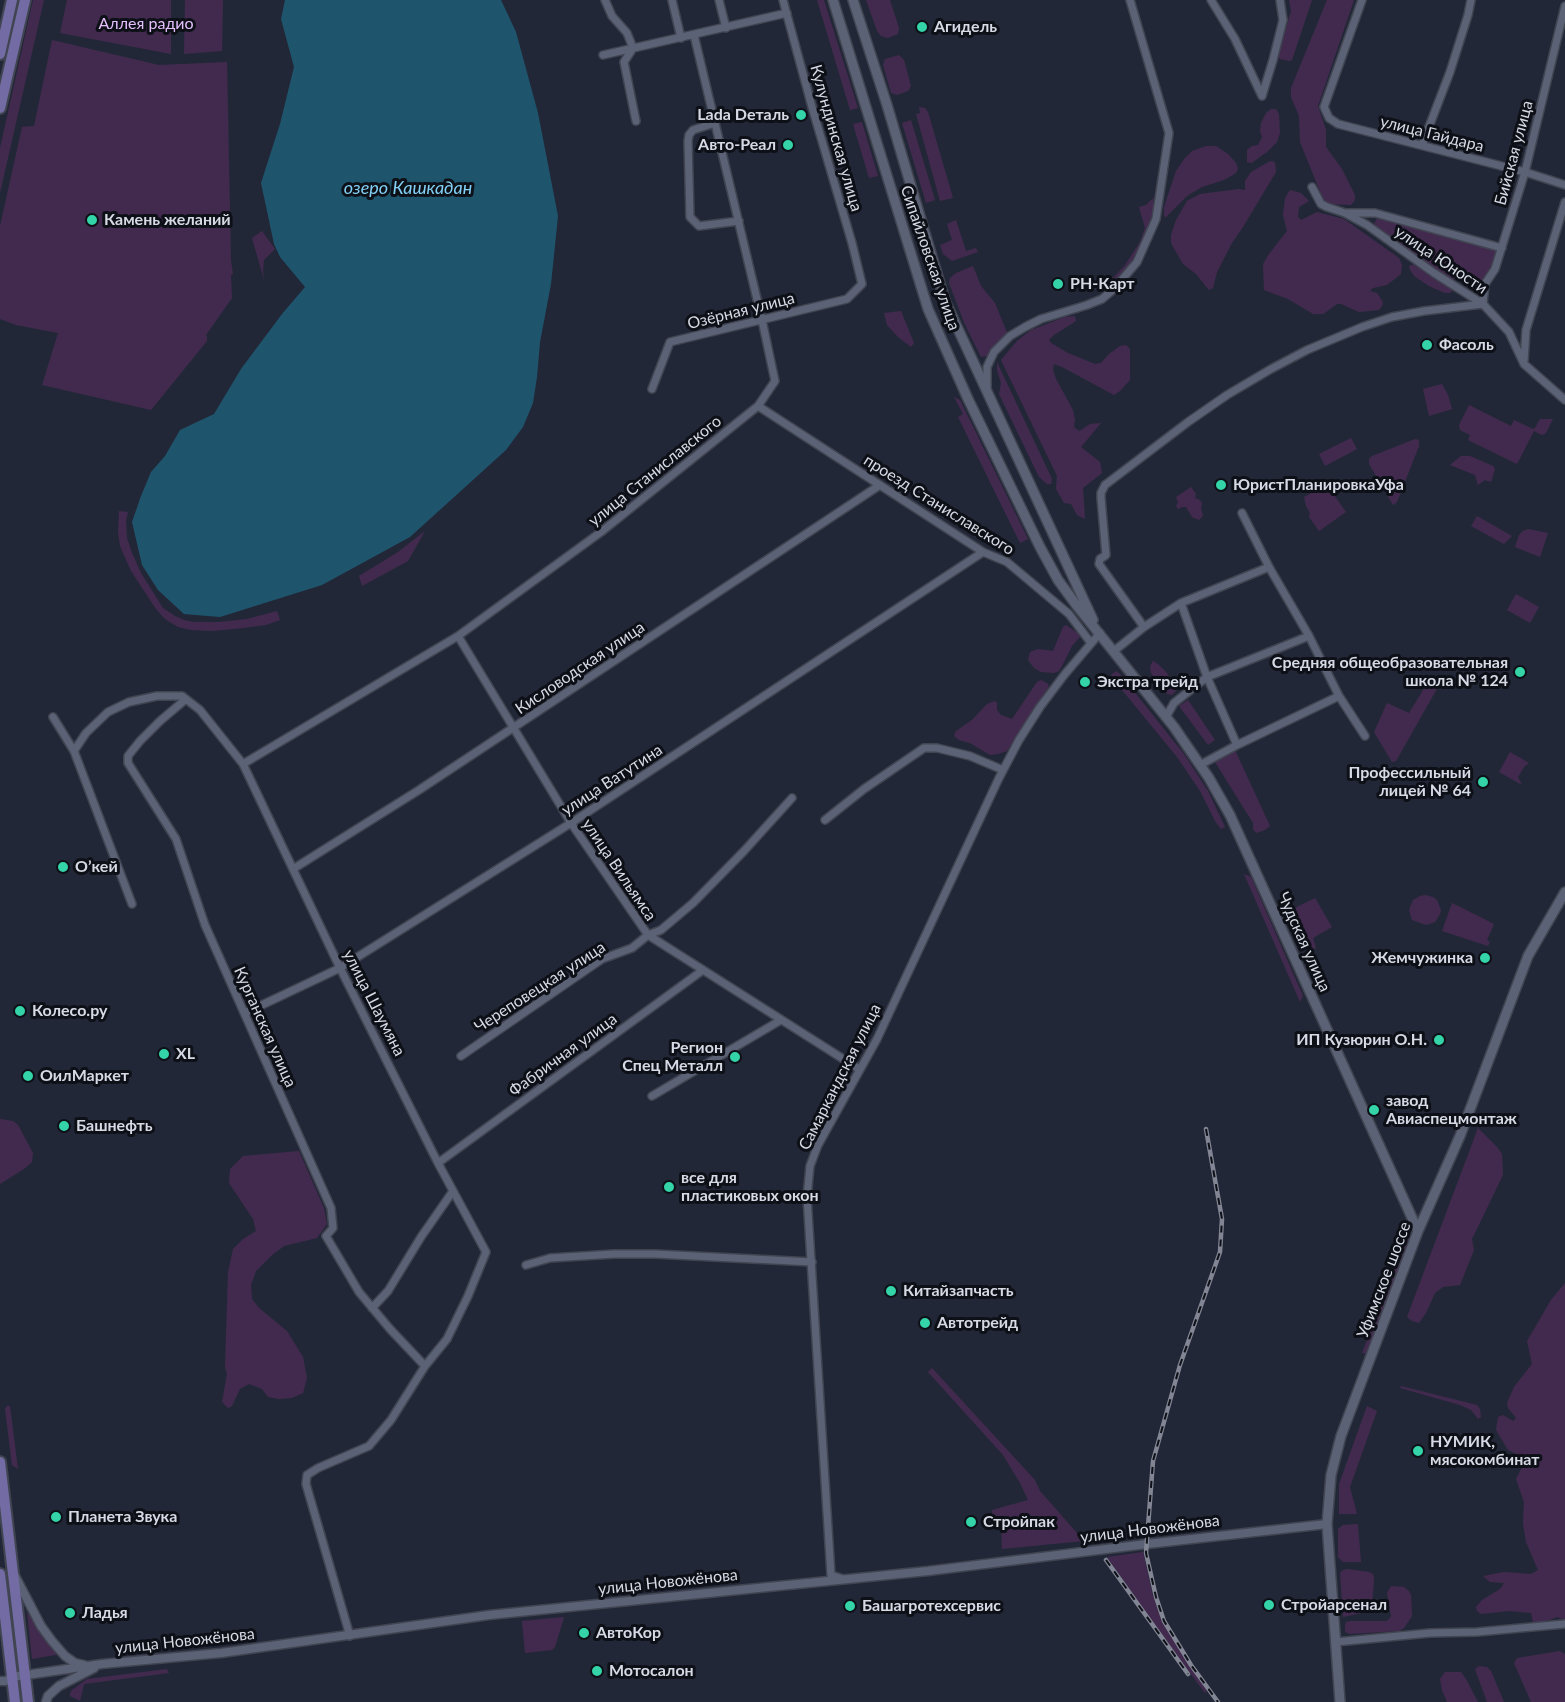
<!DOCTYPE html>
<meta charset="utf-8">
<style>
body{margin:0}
canvas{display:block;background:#222737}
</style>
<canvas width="1565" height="1702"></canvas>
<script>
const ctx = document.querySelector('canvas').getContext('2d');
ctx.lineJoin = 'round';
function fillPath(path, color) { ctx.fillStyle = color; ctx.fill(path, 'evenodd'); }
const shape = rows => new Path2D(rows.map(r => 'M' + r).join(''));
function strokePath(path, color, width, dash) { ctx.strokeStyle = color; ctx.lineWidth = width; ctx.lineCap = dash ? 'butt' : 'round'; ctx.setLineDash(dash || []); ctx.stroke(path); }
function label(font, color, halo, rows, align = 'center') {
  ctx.font = font + ' Lato,sans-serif'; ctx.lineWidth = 6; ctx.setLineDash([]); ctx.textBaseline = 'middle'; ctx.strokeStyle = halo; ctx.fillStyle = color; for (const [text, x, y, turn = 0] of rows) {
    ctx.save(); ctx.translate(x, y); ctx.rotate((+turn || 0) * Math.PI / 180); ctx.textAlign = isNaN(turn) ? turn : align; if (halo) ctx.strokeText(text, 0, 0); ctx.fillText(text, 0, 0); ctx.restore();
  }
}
fillPath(shape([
 [33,0,44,0,0,193,0,148],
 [67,0,171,0,171,54,60,33],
 [185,0,223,0,222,51,184,54],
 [817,0,824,0,858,108,850,110],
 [866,0,890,0,899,28,898,34,888,38,881,36,877,31],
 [1289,0,1312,0,1292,60,1289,61,1280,59,1278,56,1291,11],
 [1327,0,1354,0,1318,106,1326,130,1326,147,1342,169,1355,195,1355,200,1351,205,1327,204,1321,194,1300,142,1299,116,1291,97,1291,88],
 [52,40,159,65,227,62,231,261,233,274,231,275,232,298,206,335,207,336,207,341,151,410,42,385,58,333,16,325,0,319,0,226,22,127,34,126],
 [899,55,904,60,911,86,908,91,897,95,891,93,883,65,885,59],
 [919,107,925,108,928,112,953,198,940,201,916,114,920,113],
 [1271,109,1276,109,1279,114,1280,133,1277,142,1267,152,1257,159,1252,163,1247,162,1247,150,1252,146,1258,145,1262,137,1260,131,1261,123,1266,113],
 [911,120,935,200,926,203,902,123],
 [862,122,878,176,869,178,853,124],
 [1206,146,1216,146,1228,154,1236,163,1238,168,1236,173,1224,180,1202,187,1187,196,1165,218,1164,215,1164,207,1176,171,1185,158,1192,151],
 [1270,161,1275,162,1276,172,1243,227,1232,243,1217,272,1213,288,1209,290,1196,274,1183,264,1171,243,1171,235,1176,220,1187,201,1200,194,1239,189,1245,190,1245,181,1251,172],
 [1290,190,1301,193,1309,201,1299,207,1298,217,1301,220,1317,212,1344,219,1399,258,1402,265,1401,274,1387,285,1373,288,1370,291,1377,293,1383,302,1382,306,1379,310,1359,312,1341,304,1337,304,1323,314,1313,314,1288,299,1264,290,1263,264,1269,254,1287,231,1283,215,1285,198],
 [1153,198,1154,208,1147,232,1139,249,1129,266,1108,287,1102,281,1114,277,1125,265,1140,242,1145,228,1139,207,1146,205],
 [1378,217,1498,251,1492,268,1482,283,1480,292,1460,279,1451,279,1373,226],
 [956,220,966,251,976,248,978,252,952,261,943,254,940,245,952,240,947,224],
 [262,231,275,249,264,260,263,272,264,280,252,238],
 [1410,265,1414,265,1451,288,1452,291,1450,293,1445,293,1429,286,1414,276,1409,268],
 [973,266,981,286,995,303,1008,335,987,356,981,357,965,325,949,283,950,278,956,273],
 [901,311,914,343,911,347,898,337,887,325,884,313],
 [1075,316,1076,321,1054,335,1049,340,1051,343,1068,353,1095,364,1101,363,1109,354,1120,346,1126,345,1130,349,1130,380,1120,391,1114,395,1062,367,1054,364,1053,370,1056,379,1073,410,1075,420,1074,427,1079,431,1090,424,1101,423,1081,447,1100,462,1102,473,1083,488,1085,519,1077,515,1071,504,1064,503,1056,489,1057,476,1001,360,1017,341,1031,330,1065,317],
 [997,362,1052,479,1051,484,1047,484,1039,477,999,394,1001,383,997,370],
 [1442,384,1448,395,1452,409,1429,416,1423,389],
 [954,397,960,400,1028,539,1020,543,958,417,963,414],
 [1469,405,1511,426,1514,420,1533,429,1535,428,1540,419,1553,419,1546,433,1542,435,1534,431,1517,464,1468,440,1470,435,1460,430,1459,425],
 [1351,438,1357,449,1325,466,1319,454],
 [1415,439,1419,440,1419,446,1397,502,1393,505,1369,464,1369,459,1372,456],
 [1461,456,1470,456,1493,466,1495,469,1491,482,1485,480,1478,485,1475,475,1450,465],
 [1327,485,1346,512,1319,531,1309,517,1310,513,1306,506,1304,497],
 [1191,487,1196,494,1195,498,1200,500,1202,503,1201,509,1203,516,1199,520,1192,517,1186,507,1182,507,1178,509,1176,506,1178,502,1176,497],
 [119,511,128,512,126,521,127,538,132,553,141,573,163,608,175,616,184,620,193,622,219,622,247,619,277,611,280,620,266,625,243,628,212,631,191,630,178,627,165,619,156,609,131,571,120,546,118,532],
 [1477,516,1512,536,1504,544,1471,526],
 [1528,529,1548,533,1540,557,1515,547,1519,535,1523,531],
 [425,531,408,561,362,586,359,576,398,552],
 [1516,594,1539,607,1530,623,1507,610],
 [1066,625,1079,634,1080,637,1072,646,1062,666,1059,671,1054,673,1041,672,1034,668,1028,660,1030,652,1038,649,1053,651,1063,627],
 [1153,661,1159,665,1167,673,1174,684,1176,691,1172,695,1167,694,1151,673,1150,666],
 [1116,671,1120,674,1184,754,1208,791,1225,827,1221,829,1215,821,1200,791,1177,757,1113,679,1111,675],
 [1041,680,1047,683,1049,686,1007,751,998,754,990,755,970,743,959,740,954,736,956,731,972,720,987,704,995,701,997,703,997,710,1001,715,1012,719,1037,682],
 [1428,682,1438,687,1396,761,1392,762,1374,732,1387,703,1409,713],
 [1188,700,1215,740,1208,745,1179,706],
 [1235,750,1270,826,1265,830,1256,833,1253,829,1253,823,1215,762],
 [1510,752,1529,763,1524,767,1518,777,1522,785,1499,772],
 [1244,874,1251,877,1303,996,1300,1002],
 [1425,895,1433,897,1437,900,1441,910,1440,914,1435,922,1426,925,1412,920,1409,910,1413,900,1420,896],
 [1315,898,1332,927,1313,938,1316,948,1311,950,1293,909],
 [1452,903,1494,924,1487,940,1490,942,1488,946,1442,931],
 [0,1119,13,1121,18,1125,33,1153,32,1162,24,1169,0,1184],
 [1478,1128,1497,1147,1502,1154,1503,1175,1472,1239,1474,1250,1460,1285,1443,1287,1435,1293,1426,1313,1419,1323,1412,1321,1407,1317],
 [299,1151,324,1208,327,1224,317,1238,284,1246,271,1256,256,1271,251,1285,252,1299,259,1308,287,1331,303,1357,307,1378,303,1393,292,1398,279,1399,268,1397,262,1389,249,1384,240,1389,232,1406,228,1408,222,1402,227,1374,225,1367,228,1272,233,1249,243,1239,256,1231,253,1219,229,1183,230,1169,243,1156],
 [1410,1237,1411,1238,1367,1354,1362,1353,1407,1238],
 [1565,1283,1565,1620,1557,1617,1537,1625,1533,1622,1531,1613,1509,1611,1481,1614,1477,1611,1476,1607,1482,1600,1500,1589,1504,1583,1490,1582,1483,1576,1504,1572,1531,1574,1538,1570,1526,1542,1523,1524,1524,1502,1516,1479,1524,1464,1520,1456,1508,1450,1496,1430,1498,1417,1503,1415,1513,1421,1516,1418,1508,1408,1507,1403,1514,1387,1532,1364,1527,1341,1551,1300],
 [932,1368,1035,1480,1040,1491,1084,1541,1002,1549,1001,1522,992,1522,992,1510,1028,1500,1020,1483,1003,1455,928,1372],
 [1401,1386,1477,1405,1480,1409,1481,1417,1478,1419,1471,1410,1460,1405,1400,1388],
 [7,1406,10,1406,18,1469,12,1465,5,1409],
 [1367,1406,1377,1411,1350,1487,1357,1514,1339,1514,1339,1484],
 [1358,1524,1361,1562,1343,1562,1338,1557,1338,1529,1343,1525],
 [1143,1552,1153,1596,1162,1621,1207,1690,1205,1693,1156,1627,1107,1557],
 [1347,1569,1369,1572,1373,1574,1374,1579,1372,1606,1371,1610,1366,1612,1343,1617,1340,1573,1343,1570],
 [1391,1586,1404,1587,1409,1591,1411,1595,1412,1616,1404,1628,1399,1631,1350,1634,1345,1632,1345,1625,1346,1622,1350,1621,1386,1621,1389,1619,1391,1616,1387,1593],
 [27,1612,48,1642,61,1654,32,1659],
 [564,1617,555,1647,552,1650,525,1653,522,1621],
 [1560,1651,1565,1654,1565,1702,1531,1702,1514,1663,1517,1658],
 [1479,1666,1487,1667,1491,1671,1504,1702,1487,1702,1475,1669],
 [167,1669,169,1673,84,1684,80,1701,70,1696,70,1693,72,1690,87,1679],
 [1445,1672,1461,1672,1466,1679,1478,1702,1447,1702,1442,1690,1440,1679]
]), '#422a4f');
fillPath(shape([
 [285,0,501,0,516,32,538,113,558,216,551,284,540,342,537,377,533,403,523,427,506,450,410,537,322,585,220,617,184,614,158,590,142,565,132,522,141,496,151,472,165,456,180,430,214,414,241,369,282,314,305,287,280,257,274,244,261,183,280,124,294,67,281,19]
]), '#1e556d');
const minor = shape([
 [605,0,612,16,627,33,633,48,624,62,636,121],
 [672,0,681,38],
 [719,0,726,28],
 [1211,0,1235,39,1262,96],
 [1362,0,1324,107,1329,118,1338,124,1525,172,1565,185],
 [603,55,787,13],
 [1262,96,1273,60,1283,20,1280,0],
 [715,123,693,130,689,135,688,141,690,217,699,226,739,221],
 [1422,145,1450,72,1468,15,1471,0],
 [1312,187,1321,204,1327,207,1345,213,1367,225,1434,273,1483,304,1509,332,1524,364,1565,400],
 [1347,213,1375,213,1502,248],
 [1524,361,1526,330,1565,202],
 [987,388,987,367,994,352,1010,336,1025,327,1041,319,1087,305,1102,299,1114,289,1137,262,1156,219,1169,133,1130,0],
 [652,389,670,342,847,299,862,284,852,243,812,107,783,0],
 [758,406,983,552,1007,562,1069,614,1091,643],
 [1242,513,1269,567,1309,636,1339,696,1365,736],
 [1181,603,1207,677,1237,745],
 [1144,627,1099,564,1100,559,1106,555,1101,498,1101,493,1105,485,1188,422,1227,395,1271,369,1307,350,1362,327,1392,317,1424,311,1483,304,1485,284,1495,269,1525,172,1565,6],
 [458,636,571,823,648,935,859,1069],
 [1114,651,1144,627,1181,603,1269,567],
 [186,699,160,721,140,741,128,756,128,763,176,839,205,925,331,1208,333,1228,326,1236,359,1292,390,1329,425,1366],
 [53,717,74,751,132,904],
 [1166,717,1174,703,1207,677,1309,636],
 [74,751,86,733,108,712,129,702,157,696,182,696,200,710,243,764,340,968,438,1163,486,1252,468,1296,447,1339,425,1366,391,1420,369,1446,318,1468,307,1475,306,1484,350,1636],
 [243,764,458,636,601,532,758,406,775,381,762,320,694,35],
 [1200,765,1237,745,1339,696],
 [825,820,864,789,924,748,937,748,970,756,1003,770],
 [293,869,419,790,880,485],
 [245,1013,340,968,571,823,983,552],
 [461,1056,602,959,632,948,648,935,661,930,693,903,744,851,792,798],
 [652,1096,781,1020],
 [438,1163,703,970],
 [526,1265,550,1258,614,1254,655,1254,812,1262],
 [372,1308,388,1291,421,1237,453,1191],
 [843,1579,831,1575,807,1197,810,1166,818,1145,877,1039,999,778,1019,740,1040,707,1065,674,1100,633],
 [1336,1642,1430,1633,1477,1632,1565,1624]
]);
const tertiary = shape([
 [15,1576,41,1626,52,1641,65,1656,75,1663,84,1665],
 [0,1681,6,1681,12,1677,102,1664,221,1653,489,1615,928,1571,1147,1544,1327,1524],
 [46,1702,48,1696,59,1686,94,1668]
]);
const secondary = shape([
 [833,0,928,309,968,399,1040,547,1058,580,1077,606,1174,727,1209,778,1230,815,1418,1231],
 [853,0,887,105,945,301,1093,620],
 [1340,1702,1327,1524,1331,1475,1341,1436,1418,1231,1460,1136,1528,956,1565,892]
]);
const primary = shape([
 [0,54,12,0],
 [0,108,25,0],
 [0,1462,28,1702],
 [0,1574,15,1702]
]);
strokePath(minor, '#414552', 10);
strokePath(tertiary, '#414552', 11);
strokePath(secondary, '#414552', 12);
strokePath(primary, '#414552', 14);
strokePath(minor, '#5c6275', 7);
strokePath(tertiary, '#5c6275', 8);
strokePath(secondary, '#5c6275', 9);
strokePath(primary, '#736ca4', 10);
const rail = shape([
 [1206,1129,1222,1219,1220,1252,1180,1365,1153,1461,1146,1553,1156,1597,1164,1621,1191,1665,1218,1702],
 [1106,1560,1188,1674]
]);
strokePath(rail, '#828694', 4.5);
strokePath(rail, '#0e1017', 2, [7]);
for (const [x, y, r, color] of [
 [922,27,6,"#34d4a8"],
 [801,115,6,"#34d4a8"],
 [788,145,6,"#34d4a8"],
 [92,220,6,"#34d4a8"],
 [1058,284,6,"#34d4a8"],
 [1427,345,6,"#34d4a8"],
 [1221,485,6,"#34d4a8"],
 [1520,672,6,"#34d4a8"],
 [1085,682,6,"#34d4a8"],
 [1483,782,6,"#34d4a8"],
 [63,867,6,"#34d4a8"],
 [1485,958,6,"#34d4a8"],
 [20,1011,6,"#34d4a8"],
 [1439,1040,6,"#34d4a8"],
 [164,1054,6,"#34d4a8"],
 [735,1057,6,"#34d4a8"],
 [28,1076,6,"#34d4a8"],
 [1374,1110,6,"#34d4a8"],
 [64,1126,6,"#34d4a8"],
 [669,1187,6,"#34d4a8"],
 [891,1291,6,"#34d4a8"],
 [925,1323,6,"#34d4a8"],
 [1418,1451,6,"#34d4a8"],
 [56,1517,6,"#34d4a8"],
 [971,1522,6,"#34d4a8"],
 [1269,1605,6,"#34d4a8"],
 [850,1606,6,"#34d4a8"],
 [70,1613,6,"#34d4a8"],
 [584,1633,6,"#34d4a8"],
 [597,1671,6,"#34d4a8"]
]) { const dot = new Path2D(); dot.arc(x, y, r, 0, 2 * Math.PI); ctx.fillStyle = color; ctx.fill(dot); strokePath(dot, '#0e1017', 2); }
label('16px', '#e4bffd', '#0e1017', [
 ["Аллея радио",146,24]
]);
label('bold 16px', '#d6dae5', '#0e1017', [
 ["Агидель",934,27],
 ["Lada Dеталь",789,115,"right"],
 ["Авто-Реал",776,145,"right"],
 ["Камень желаний",104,220],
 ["РН-Карт",1070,284],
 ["Фасоль",1439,345],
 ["ЮристПланировкаУфа",1233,485],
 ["Средняя общеобразовательная",1508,663,"right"],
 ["школа № 124",1508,681,"right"],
 ["Экстра трейд",1097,682],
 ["Профессильный",1471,773,"right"],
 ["лицей № 64",1471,791,"right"],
 ["О’кей",75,867],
 ["Жемчужинка",1473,958,"right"],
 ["Колесо.ру",32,1011],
 ["ИП Кузюрин О.Н.",1427,1040,"right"],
 ["Регион",723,1048,"right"],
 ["Спец Металл",723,1066,"right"],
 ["XL",176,1054],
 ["ОилМаркет",40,1076],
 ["завод",1386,1101],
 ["Авиаспецмонтаж",1386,1119],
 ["Башнефть",76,1126],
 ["все для",681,1178],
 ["пластиковых окон",681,1196],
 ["Китайзапчасть",903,1291],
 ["Автотрейд",937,1323],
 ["НУМИК,",1430,1442],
 ["мясокомбинат",1430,1460],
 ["Планета Звука",68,1517],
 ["Стройпак",983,1522],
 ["Стройарсенал",1281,1605],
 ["Башагротехсервис",862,1606],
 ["Ладья",82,1613],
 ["АвтоКор",596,1633],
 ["Мотосалон",609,1671]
], 'left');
label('16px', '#d6dae5', '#0e1017', [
 ["улица Гайдара",1432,134,14],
 ["Кулундинская улица",836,138,74],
 ["Бийская улица",1514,153,-75],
 ["Сипайловская улица",930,258,71],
 ["улица Юности",1441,260,34],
 ["Озёрная улица",741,311,-14],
 ["улица Станиславского",655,471,-39],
 ["проезд Станиславского",939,505,32],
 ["Кисловодская улица",580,668,-34],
 ["улица Ватутина",612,780,-33],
 ["улица Вильямса",619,870,56],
 ["Чудская улица",1304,942,66],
 ["Череповецкая улица",540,987,-33],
 ["улица Шаумяна",374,1003,63],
 ["Курганская улица",265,1027,66],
 ["Фабричная улица",563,1055,-36],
 ["Самаркандская улица",840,1077,-63],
 ["Уфимское шоссе",1384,1280,-69],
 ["улица Новожёнова",1150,1529,-7],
 ["улица Новожёнова",668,1582,-6],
 ["улица Новожёнова",185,1641,-6]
]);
label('italic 18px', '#82d0f5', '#0e1017', [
 ["озеро Кашкадан",408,188]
]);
</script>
